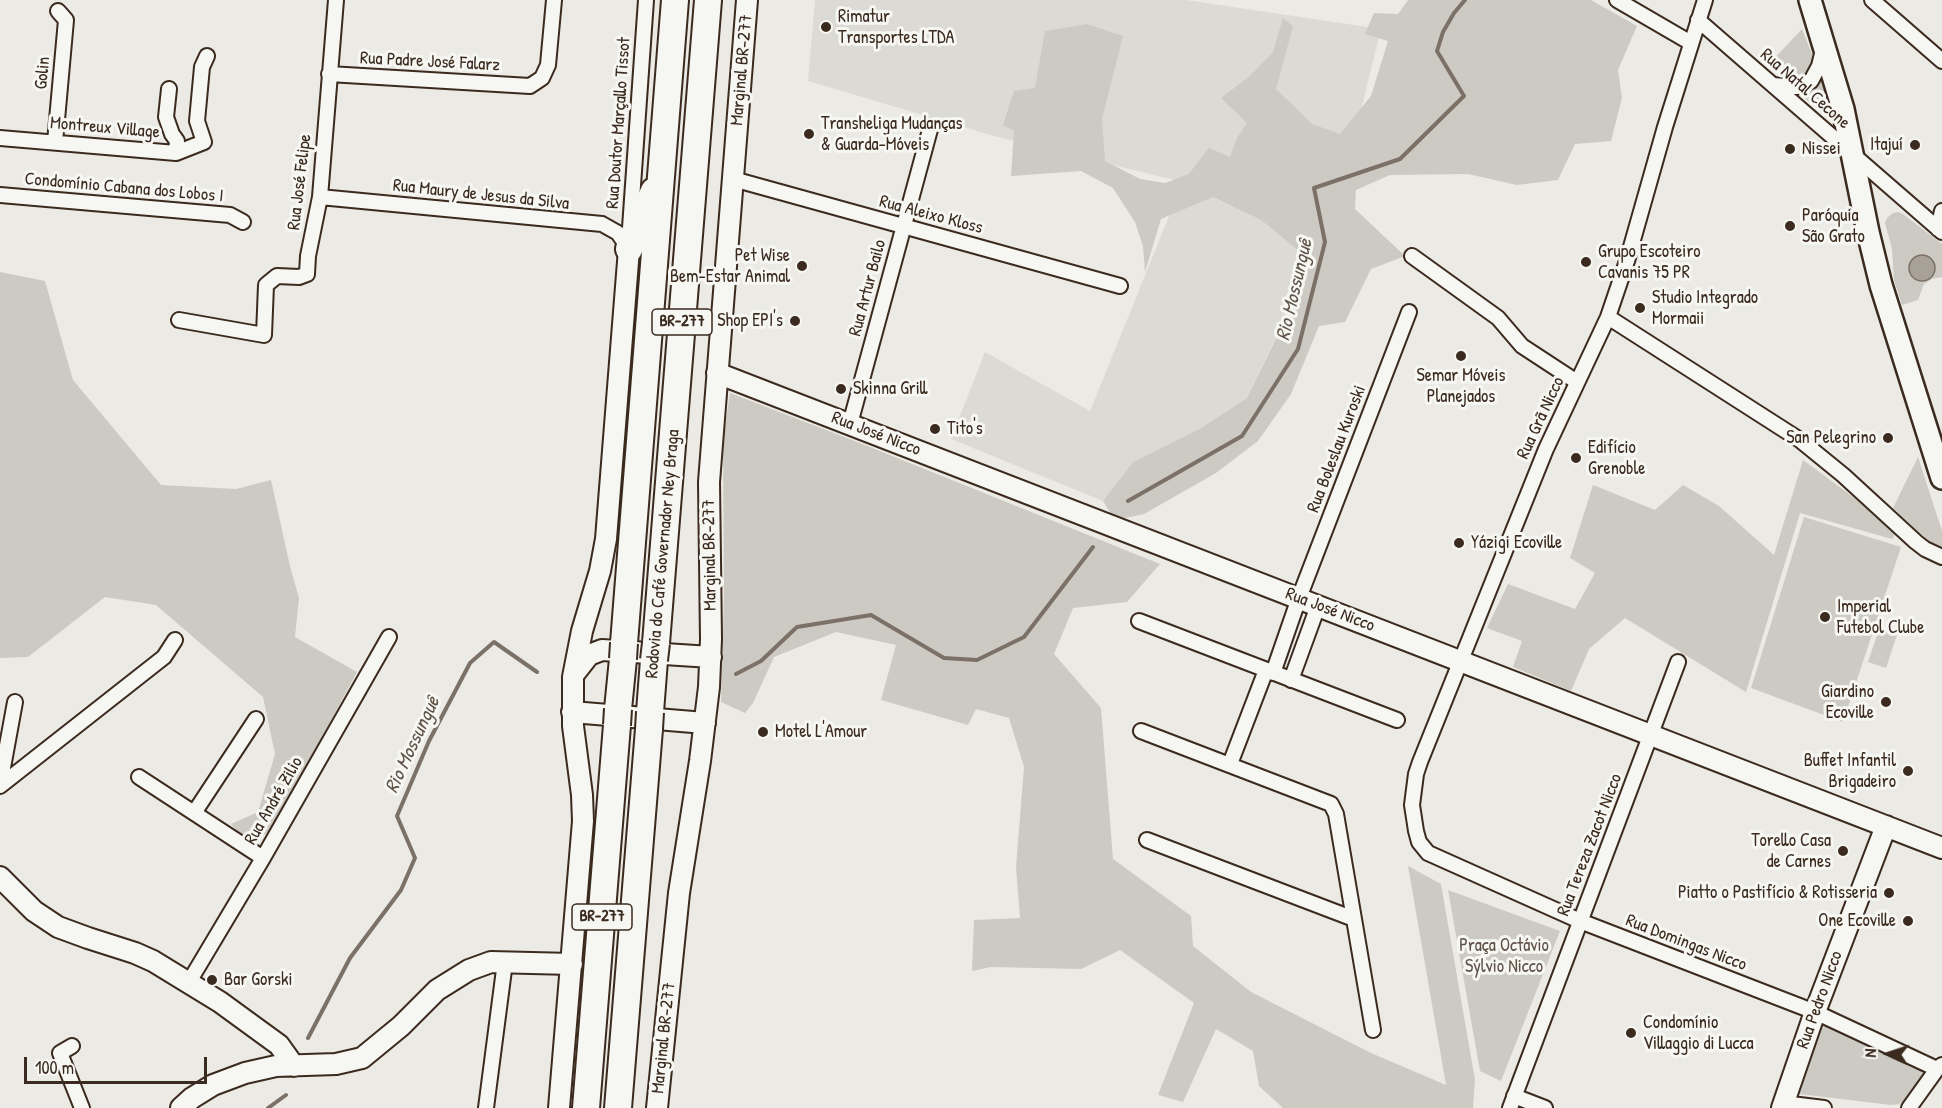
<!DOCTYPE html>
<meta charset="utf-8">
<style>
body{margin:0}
#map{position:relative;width:1942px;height:1108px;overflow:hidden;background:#ebeae5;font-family:"Patrick Hand",sans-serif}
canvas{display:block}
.north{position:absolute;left:1858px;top:1024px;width:60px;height:60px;-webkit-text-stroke:4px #f6f6f2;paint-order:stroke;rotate:273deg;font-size:16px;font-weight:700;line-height:24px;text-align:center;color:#3b2a1e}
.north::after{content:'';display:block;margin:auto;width:21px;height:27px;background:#3b2a1e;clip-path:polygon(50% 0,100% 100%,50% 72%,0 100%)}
.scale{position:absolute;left:24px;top:1057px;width:183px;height:27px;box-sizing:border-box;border:3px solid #3b2a1e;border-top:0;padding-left:8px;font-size:18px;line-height:21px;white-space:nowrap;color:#3b2a1e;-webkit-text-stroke:4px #f6f6f2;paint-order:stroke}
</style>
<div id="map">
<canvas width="1942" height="1108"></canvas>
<div class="north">N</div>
<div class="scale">100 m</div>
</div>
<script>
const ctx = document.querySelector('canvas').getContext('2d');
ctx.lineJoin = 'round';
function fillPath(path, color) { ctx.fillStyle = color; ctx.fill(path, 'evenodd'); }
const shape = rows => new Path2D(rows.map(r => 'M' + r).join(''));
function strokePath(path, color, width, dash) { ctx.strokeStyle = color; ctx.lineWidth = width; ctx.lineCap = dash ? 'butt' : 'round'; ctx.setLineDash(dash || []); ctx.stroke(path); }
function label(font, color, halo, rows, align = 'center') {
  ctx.font = font + ' "Patrick Hand",sans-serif'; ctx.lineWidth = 6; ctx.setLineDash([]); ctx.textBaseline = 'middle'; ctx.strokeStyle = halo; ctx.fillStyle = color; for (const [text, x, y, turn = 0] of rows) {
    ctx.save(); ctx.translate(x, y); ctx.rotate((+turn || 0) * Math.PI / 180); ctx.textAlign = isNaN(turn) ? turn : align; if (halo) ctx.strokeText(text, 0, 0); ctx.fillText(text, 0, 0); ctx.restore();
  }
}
fillPath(shape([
 [815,0,1186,0,1381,29,1334,219,994,136,808,81],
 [1213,197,1261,220,1301,253,1285,318,1247,398,1201,428,1133,462,1103,501,951,439,985,352,1090,411,1176,199]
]), '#dcdad4');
fillPath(shape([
 [1408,0,1591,0,1637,26,1618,70,1622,98,1611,141,1575,144,1558,180,1517,185,1468,174,1390,175,1356,190,1355,209,1405,256,1371,269,1345,322,1319,326,1291,394,1258,441,1216,473,1144,514,1115,520,1103,501,1133,462,1201,428,1247,398,1287,316,1301,253,1261,220,1213,197,1161,219,1145,272,1143,246,1135,222,1113,188,1081,171,1011,176,1014,131,1003,125,1014,91,1035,88,1045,31,1087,24,1123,36,1102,119,1105,161,1140,179,1165,183,1189,174,1209,148,1230,157,1237,138,1247,123,1221,98,1250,76,1273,52,1283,18,1293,26,1276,89,1312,124,1340,134,1371,96,1388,41,1365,34,1374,13,1398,14],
 [1802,29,1813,57,1813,68,1802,79,1792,81,1785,79,1769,64],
 [1823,74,1835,122,1796,91,1813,84],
 [1898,212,1903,214,1942,244,1942,277,1932,279,1924,284,1918,300,1902,305,1894,280,1892,249,1885,223,1887,218,1893,213],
 [0,272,45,281,73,380,161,485,236,489,271,480,290,566,299,598,295,637,357,672,272,829,249,846,231,824,258,812,275,754,263,697,156,605,105,597,28,657,0,658],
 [730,393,865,445,1160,564,1127,602,1073,608,1054,654,1101,708,1113,859,1191,916,1193,946,1251,992,1371,1053,1446,1085,1408,866,1441,884,1475,1080,1473,1108,1283,1108,1259,1086,1253,1051,1216,1029,1183,1102,1158,1095,1194,1003,1120,950,1081,969,991,967,972,971,974,920,1020,918,1016,867,1024,767,1009,718,976,709,968,725,881,700,896,645,836,632,774,657,753,703,745,713,721,702,724,596,723,441],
 [1918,457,1942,531,1942,548,1929,541,1893,508],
 [1803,460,1898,530,1892,539,1800,513,1746,692,1625,618,1589,649,1571,691,1513,667,1522,641,1487,628,1508,584,1575,609,1595,573,1570,558,1593,485,1655,510,1683,485,1719,506,1774,555],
 [1804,517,1901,547,1843,722,1751,688],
 [1879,629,1897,635,1886,668,1868,662],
 [1448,890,1560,931,1501,1081,1480,1071],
 [1821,1023,1925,1072,1906,1099,1899,1104,1891,1105,1799,1094]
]), '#cdcac4');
const water = shape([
 '1909 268a13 13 0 1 1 26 0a13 13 0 1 1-26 0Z'
]);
fillPath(water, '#a8a198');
strokePath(water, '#7c7167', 1.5);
strokePath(shape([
 [1128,501,1242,436,1298,349,1325,242,1314,188,1400,159,1464,96,1437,51,1443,32,1454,13,1465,0],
 [736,674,761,661,797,627,871,615,944,658,977,660,1024,637,1093,547],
 [308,1038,350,958,401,890,415,858,397,816,429,741,470,663,494,642,537,672],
 [268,1108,286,1095]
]), '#7c7167', 4);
const street = shape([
 [1617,0,1691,43],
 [1705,0,1665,127,1627,261,1608,317,1546,449,1420,762,1416,774,1412,805,1416,831,1419,842,1428,853,1580,921,1815,1012,1937,1069],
 [1872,0,1942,61],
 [1698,20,1942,232],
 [329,74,530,86,542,78,548,65,554,0],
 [1773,85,1796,87,1811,81,1819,66,1823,50],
 [169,89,166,117,172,134,177,141,176,153],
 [0,138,176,153,204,142,197,121,202,67,207,56],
 [55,142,66,20,58,11],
 [733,179,1120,286],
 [0,195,230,215,243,222],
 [320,197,602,224,618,233,629,249],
 [630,228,646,0],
 [1938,229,1942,211],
 [1412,256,1498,318,1522,346,1577,382],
 [1608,317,1800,440,1843,475,1916,542,1925,549,1942,557],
 [179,320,264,335,266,285,277,276,299,277,307,274,308,256,320,197,336,0],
 [850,424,931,126],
 [1139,621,1397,720],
 [1273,673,1299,598,1409,312],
 [1291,680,1318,606],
 [1141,731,1331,804,1336,814,1373,1030],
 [1230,764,1266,670],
 [139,777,263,858],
 [0,784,15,702],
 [0,786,164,657,175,640],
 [194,813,256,719],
 [1147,840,1354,919],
 [189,982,263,858,389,637],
 [72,1046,60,1053,82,1108],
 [1514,1096,1545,1108],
 [1783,1103,1824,1108],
 [486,1108,505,962],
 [1510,1108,1678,662],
 [1909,1108,1937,1069,1942,1065]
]);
const secondary = shape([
 [717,373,1942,848],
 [574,674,589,655,602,650,711,657],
 [572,712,705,723],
 [0,877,34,911,58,927,88,938,135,953,153,961,220,1002,279,1045,294,1066],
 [181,1108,192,1098,213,1085,245,1073,276,1066,336,1064,362,1058,401,1026,437,990,469,970,491,962,572,964],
 [559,1108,583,821,582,795,573,726,573,677,582,631,600,571,606,539,629,249],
 [657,1108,679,893,700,761,709,687,711,639,709,482,747,0],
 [1782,1108,1815,1012,1886,826]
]);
const primary = shape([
 [1810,0,1843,109,1868,232,1881,285,1942,478]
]);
const highway = shape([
 [629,249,654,191],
 [624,643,675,0],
 [656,643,708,0],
 [618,709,623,659],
 [650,712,654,660],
 [586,1108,617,725],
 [618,1108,649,729]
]);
strokePath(street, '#3b2a1e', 18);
strokePath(secondary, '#3b2a1e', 24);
strokePath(primary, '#3b2a1e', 26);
strokePath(highway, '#3b2a1e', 30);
strokePath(street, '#f6f6f2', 14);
strokePath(secondary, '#f6f6f2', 20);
strokePath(primary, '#f6f6f2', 21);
strokePath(highway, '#f6f6f2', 26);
const highwayBridge = shape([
 [623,659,624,643],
 [654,660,656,643],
 [617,725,618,709],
 [649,729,650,712]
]);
strokePath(highwayBridge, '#3b2a1e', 30, []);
strokePath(highwayBridge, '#f6f6f2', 26);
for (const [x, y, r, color] of [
 [826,27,6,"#3b2a1e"],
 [809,134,6,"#3b2a1e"],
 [1915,145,6,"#3b2a1e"],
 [1790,149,6,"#3b2a1e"],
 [1790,226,6,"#3b2a1e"],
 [1586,262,6,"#3b2a1e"],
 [802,266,6,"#3b2a1e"],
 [1640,308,6,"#3b2a1e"],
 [795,321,6,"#3b2a1e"],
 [1461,356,6,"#3b2a1e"],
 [841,389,6,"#3b2a1e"],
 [935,429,6,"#3b2a1e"],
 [1888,438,6,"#3b2a1e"],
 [1576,458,6,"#3b2a1e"],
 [1459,543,6,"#3b2a1e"],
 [1825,617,6,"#3b2a1e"],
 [1886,702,6,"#3b2a1e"],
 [763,732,6,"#3b2a1e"],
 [1908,771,6,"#3b2a1e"],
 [1843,851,6,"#3b2a1e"],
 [1889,893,6,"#3b2a1e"],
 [1908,921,6,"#3b2a1e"],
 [212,980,6,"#3b2a1e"],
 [1631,1033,6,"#3b2a1e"]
]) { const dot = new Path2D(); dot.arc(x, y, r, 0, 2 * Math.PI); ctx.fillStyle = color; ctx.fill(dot); strokePath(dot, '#f6f6f2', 2); }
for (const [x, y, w] of [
 [682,322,60],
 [602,917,60]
]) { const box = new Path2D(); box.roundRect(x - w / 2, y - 13, w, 26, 4.5); ctx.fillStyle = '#f6f6f2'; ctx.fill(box); strokePath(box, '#3b2a1e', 1.5); }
label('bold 16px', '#3b2a1e', null, [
 ["BR-277",682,322],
 ["BR-277",602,917]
]);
label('18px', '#3b2a1e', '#f6f6f2', [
 ["Rimatur",838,17],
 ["Transportes LTDA",838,38],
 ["Transheliga Mudanças",821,124],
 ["& Guarda-Móveis",821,145],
 ["Itajuí",1903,145,"right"],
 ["Nissei",1802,149],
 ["Paróquia",1802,216],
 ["São Grato",1802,237],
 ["Grupo Escoteiro",1598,252],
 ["Cavanis 75 PR",1598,273],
 ["Pet Wise",790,256,"right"],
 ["Bem-Estar Animal",790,277,"right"],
 ["Studio Integrado",1652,298],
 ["Mormaii",1652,319],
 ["Shop EPI's",783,321,"right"],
 ["Semar Móveis",1461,376,"center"],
 ["Planejados",1461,397,"center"],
 ["Skinna Grill",853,389],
 ["Tito's",947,429],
 ["San Pelegrino",1876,438,"right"],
 ["Edifício",1588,448],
 ["Grenoble",1588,469],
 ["Yázigi Ecoville",1471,543],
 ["Imperial",1837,607],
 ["Futebol Clube",1837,628],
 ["Giardino",1874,692,"right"],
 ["Ecoville",1874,713,"right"],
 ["Motel L'Amour",775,732],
 ["Buffet Infantil",1896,761,"right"],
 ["Brigadeiro",1896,782,"right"],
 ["Torello Casa",1831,841,"right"],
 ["de Carnes",1831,862,"right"],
 ["Piatto o Pastifício & Rotisseria",1877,893,"right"],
 ["One Ecoville",1896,921,"right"],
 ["Bar Gorski",224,980],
 ["Condomínio",1643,1023],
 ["Villaggio di Lucca",1643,1044]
], 'left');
label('18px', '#3b2a1e', '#f6f6f2', [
 ["Rua Padre José Falarz",430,62,3],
 ["Marginal BR-277",742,70,-85],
 ["Golin",43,73,-85],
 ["Rua Natal Cecone",1805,89,41],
 ["Rua Doutor Marçallo Tissot",619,123,-86],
 ["Montreux Village",105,128,5],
 ["Rua José Felipe",300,182,-83],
 ["Condomínio Cabana dos Lobos I",124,188,5],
 ["Rua Maury de Jesus da Silva",481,195,6],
 ["Rua Aleixo Kloss",931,215,15],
 ["Rua Artur Bailo",868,288,-75],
 ["Rua Grã Nicco",1541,418,-65],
 ["Rua José Nicco",876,434,21],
 ["Rua Boleslau Kuroski",1337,449,-69],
 ["Rodovia do Café Governador Ney Braga",663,554,-85],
 ["Marginal BR-277",710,555,-91],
 ["Rua José Nicco",1330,610,21],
 ["Rua André Zilio",274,801,-60],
 ["Rua Tereza Zacot Nicco",1590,845,-69],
 ["Rua Domingas Nicco",1686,943,21],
 ["Rua Pedro Nicco",1820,1000,-70],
 ["Marginal BR-277",664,1038,-84]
]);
label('18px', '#605248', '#f6f6f2', [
 ["Praça Octávio",1504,946],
 ["Sýlvio Nicco",1504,967]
]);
label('italic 20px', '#615449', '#f6f6f2', [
 ["Rio Mossunguê",1295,290,-77],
 ["Rio Mossunguê",413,745,-65]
]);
</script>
